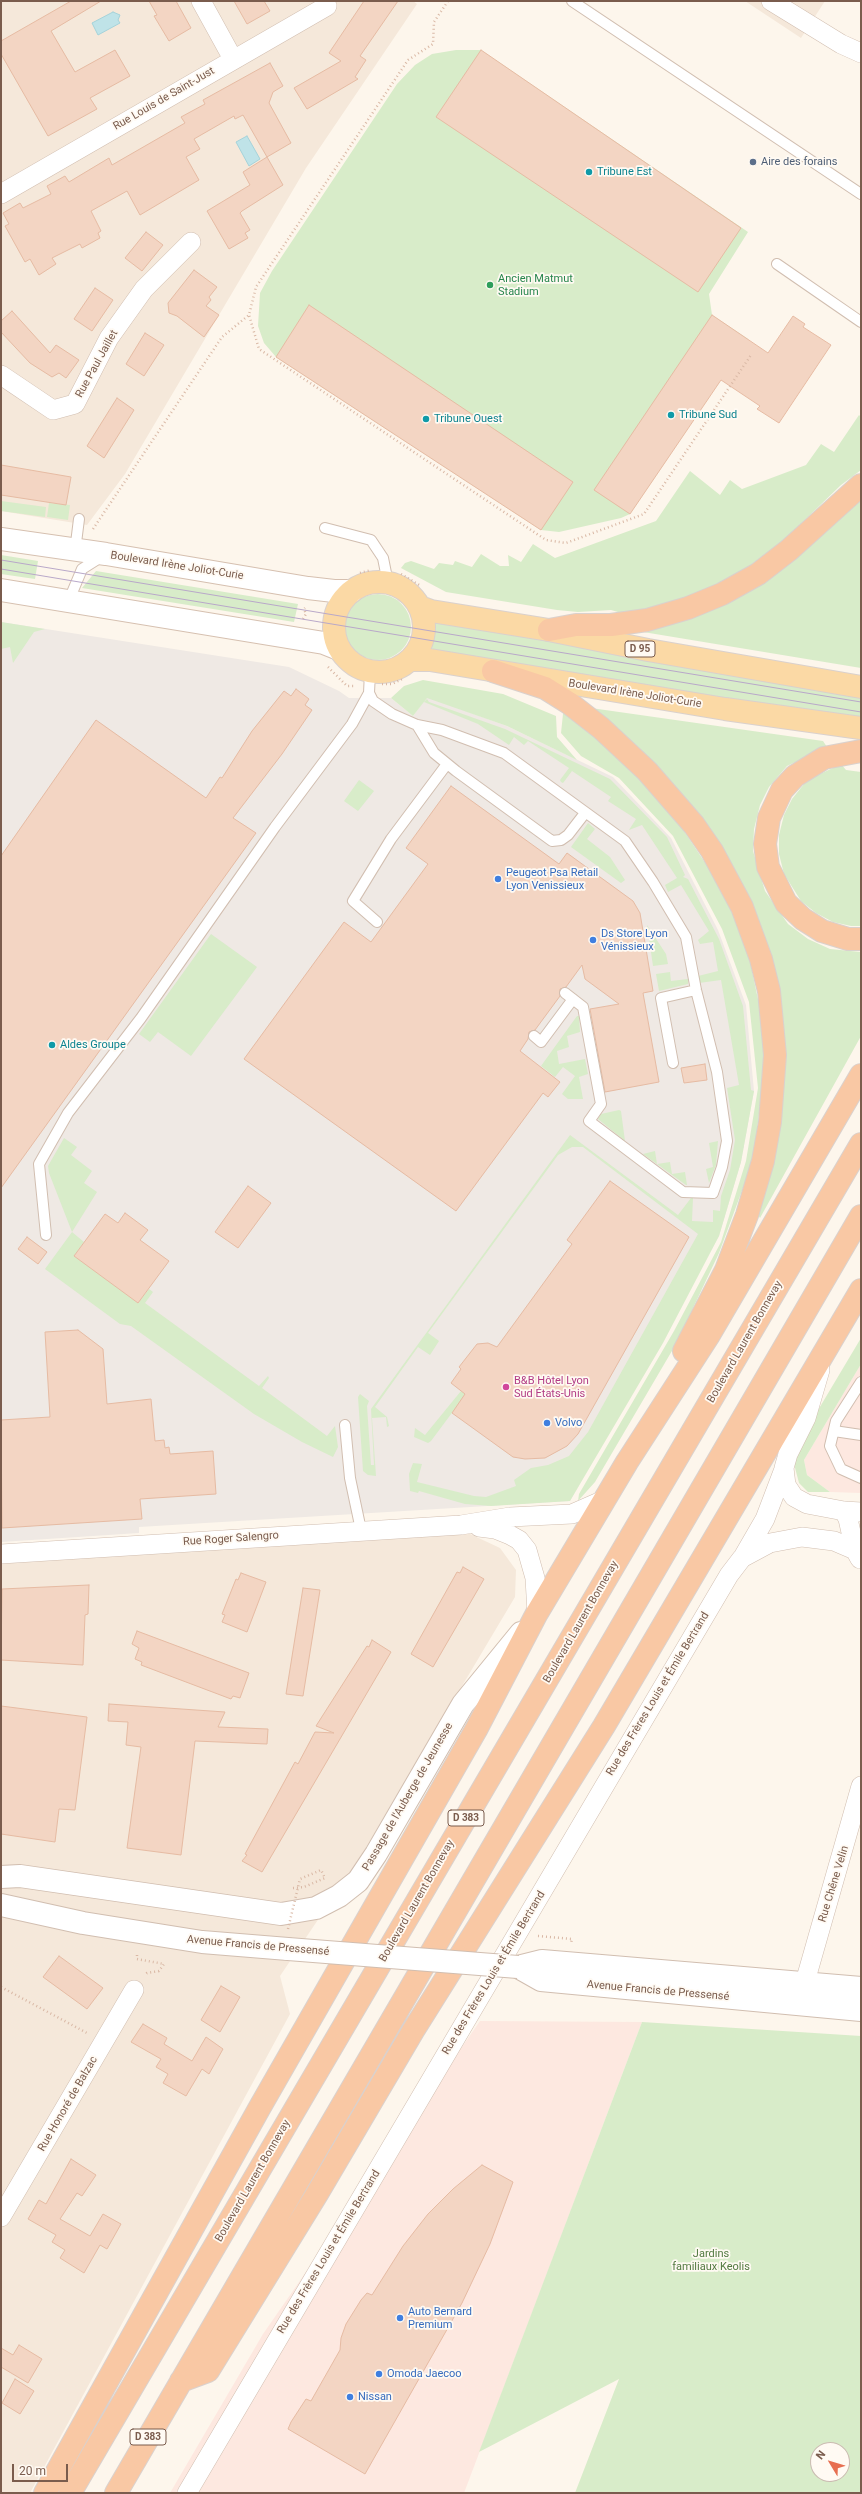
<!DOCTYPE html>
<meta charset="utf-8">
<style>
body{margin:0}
#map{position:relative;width:862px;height:2494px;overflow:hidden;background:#fdf6ec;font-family:Roboto,sans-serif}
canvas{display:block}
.frame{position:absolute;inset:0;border:2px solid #7a5c4d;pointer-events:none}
.north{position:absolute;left:810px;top:2442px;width:40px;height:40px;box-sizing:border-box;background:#fffaf3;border:1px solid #cabbb1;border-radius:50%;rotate:308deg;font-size:11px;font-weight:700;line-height:16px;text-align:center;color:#7a5c4d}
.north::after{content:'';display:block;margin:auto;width:14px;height:18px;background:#e76f51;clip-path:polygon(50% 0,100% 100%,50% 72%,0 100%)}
.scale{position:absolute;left:12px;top:2464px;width:56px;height:18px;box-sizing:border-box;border:2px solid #7a5c4d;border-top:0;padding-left:5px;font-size:12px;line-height:14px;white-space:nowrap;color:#7a5c4d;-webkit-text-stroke:3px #fffaf3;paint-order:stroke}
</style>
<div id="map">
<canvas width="862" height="2494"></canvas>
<div class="frame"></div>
<div class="north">N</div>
<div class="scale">20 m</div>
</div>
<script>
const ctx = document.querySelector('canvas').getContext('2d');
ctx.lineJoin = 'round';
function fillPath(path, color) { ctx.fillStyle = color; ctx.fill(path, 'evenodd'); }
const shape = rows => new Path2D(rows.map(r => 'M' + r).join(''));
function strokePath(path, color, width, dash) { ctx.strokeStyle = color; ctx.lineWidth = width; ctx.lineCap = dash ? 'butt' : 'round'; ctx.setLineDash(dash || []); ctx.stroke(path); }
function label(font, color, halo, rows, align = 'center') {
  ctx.font = font + ' Roboto,sans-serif'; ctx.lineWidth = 3.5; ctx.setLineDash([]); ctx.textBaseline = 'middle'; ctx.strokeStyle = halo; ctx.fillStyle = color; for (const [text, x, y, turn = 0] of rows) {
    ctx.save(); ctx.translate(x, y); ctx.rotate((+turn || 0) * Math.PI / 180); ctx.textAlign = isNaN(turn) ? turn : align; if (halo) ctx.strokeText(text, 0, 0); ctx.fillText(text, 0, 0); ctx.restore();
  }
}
fillPath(shape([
 [1,1,413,1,417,4,306,168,125,474,87,525,1,511],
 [745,1,825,1,801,38],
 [453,1526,500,1548,516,1570,515,1597,359,1859,280,1976,290,2014,30,2493,1,2493,1,1554]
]), '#f5e8da');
fillPath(shape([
 [861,1364,861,1493,830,1492,807,1475,804,1460],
 [480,2021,642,2022,464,2493,170,2493,263,2334]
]), '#fde8e0');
fillPath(shape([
 [1,622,289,667,339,691,349,698,391,698,413,716,427,697,507,726,613,777,671,838,718,930,746,1005,754,1091,741,1162,719,1236,570,1501,139,1527,139,1533,1,1542]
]), '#efe9e4');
fillPath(shape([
 [456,50,481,50,748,232,709,294,712,315,748,339,630,514,621,518,559,532,541,530,276,357,264,343,258,326,260,293,272,271,397,84,415,65,432,54],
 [859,415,861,417,861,470,841,485,785,539,748,567,712,587,672,602,623,616,618,612,611,610,578,612,557,610,446,592,401,568,405,563,411,561,434,569,439,563,453,565,455,561,472,567,481,554,500,566,509,566,508,555,521,562,533,544,555,558,656,521,690,471,720,495,730,480,742,489,806,465,821,444,834,452],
 [861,491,861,668,631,630,690,615],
 [1,501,46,507,45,517,1,511],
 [49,503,70,505,68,520,47,517],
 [1,555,38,561,35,579,1,574],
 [96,571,298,604,294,622,82,588],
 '345 627a33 33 0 1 1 66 0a33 33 0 1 1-66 0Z',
 [1,622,45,629,34,632,13,663,10,647,1,649],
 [439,622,861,694,861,721,432,651,429,649,433,640,434,623],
 [423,680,503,694,556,716,557,737,577,760,507,726,427,698,413,716,391,698,404,686],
 [427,699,429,702,505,729,610,779,667,837,685,875,683,877,688,879,719,939,743,1006,751,1090,754,1091,741,1162,719,1236,663,1343,570,1501,491,1506,465,1504,419,1491,418,1493,410,1491,409,1474,413,1463,422,1464,417,1482,474,1496,486,1497,516,1486,514,1480,531,1468,548,1465,569,1456,588,1432,698,1234,583,1147,572,1147,558,1155,428,1333,439,1341,430,1355,418,1347,375,1407,387,1417,389,1426,387,1427,386,1417,372,1418,376,1476,368,1475,363,1471,358,1397,360,1394,369,1401,367,1406,371,1465,374,1465,371,1409,570,1135,678,1215,691,1198,693,1198,692,1221,713,1222,713,1210,720,1211,721,1196,730,1170,735,1140,727,1088,739,1085,721,980,699,983,698,976,718,971,713,942,700,944,698,940,709,931,681,885,668,892,665,885,677,878,642,825,629,830,636,819,608,801,611,797,572,771,563,783,561,782,560,780,569,768,528,741,524,745,514,737,509,745,478,724,424,702],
 [591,708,823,741,827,747,787,766,769,787,760,805,754,829,753,851,765,891,788,924,808,939,830,949,861,952,861,1036,760,1218,758,1215,778,1123,755,917],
 [567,712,618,754,680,825,714,876,735,917,749,956,761,1014,764,1050,763,1080,755,1147,747,1177,719,1253,676,1344,595,1482,578,1501,579,1494,674,1331,721,1242,746,1161,758,1088,749,1002,722,929,673,836,619,778,581,756,561,733,563,714],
 [841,764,846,770,861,772,861,926,851,926,833,922,816,913,801,901,784,874,779,854,779,835,784,815,792,799,804,784,816,776],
 [359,780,374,791,358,811,344,801],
 [588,823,595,829,587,839,610,857,625,880,621,883,571,847],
 [647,925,666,954,668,964,653,966],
 [211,934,257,967,191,1056,158,1032,150,1042,139,1034],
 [670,972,671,981,688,979,688,984,659,991,656,974],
 [577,1016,579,1016,580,1032,567,1036,569,1047,557,1051,559,1064,585,1059,588,1074,579,1077,583,1099,568,1099,562,1094,575,1076,563,1067,555,1077,541,1066],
 [619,1110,621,1111,625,1141,598,1119,601,1114],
 [64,1138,77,1147,71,1155,92,1171,84,1183,97,1192,72,1232,84,1242,74,1256,138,1303,149,1289,153,1292,145,1303,259,1386,268,1376,269,1378,262,1388,327,1436,335,1426,338,1447,333,1457,302,1442,254,1414,131,1326,120,1324,45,1269,72,1232,49,1173,48,1166],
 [718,1141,716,1165,709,1183,706,1169,713,1167,709,1143],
 [655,1151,657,1164,670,1162,672,1174,685,1172,687,1185,686,1185,643,1154],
 [861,1338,861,1364,804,1460,807,1475,830,1492,808,1492,799,1483,794,1464,805,1432],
 [461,1391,466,1394,431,1441,428,1443,414,1437,415,1428,425,1435],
 [642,2022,861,2036,861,2493,575,2493,619,2379,479,2452],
 [818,2450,842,2450,842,2474,818,2474]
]), '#d8ecc9');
const water = shape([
 [113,12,120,15,118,20,120,23,98,35,92,23,113,12],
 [247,136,260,159,249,166,236,142,247,136]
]);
fillPath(water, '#bfe3e8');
strokePath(water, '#a5d3da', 1);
const building = shape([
 [71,1,101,1,51,31,75,72,115,50,130,76,90,98,97,109,48,136,1,54,1,41,71,1],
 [149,1,176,1,191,28,169,41,154,16,157,15,149,1],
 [234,1,264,1,270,11,247,24,234,1],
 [364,1,398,1,360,56,366,60,355,77,358,79,307,109,294,88,341,61,329,53,364,1],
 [481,50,741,228,698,292,436,117,481,50],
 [270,63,283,86,273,92,269,103,291,143,267,157,243,115,235,119,234,116,194,139,200,149,186,157,199,180,140,215,127,191,91,211,101,231,98,233,100,238,82,248,80,244,52,258,56,264,39,275,30,259,25,262,5,226,9,224,3,213,20,203,23,208,51,194,47,186,65,176,69,182,109,158,112,165,185,123,181,117,205,104,203,100,270,63],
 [267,157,283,185,242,211,240,213,250,230,245,233,248,238,229,249,207,211,250,185,243,172,267,157],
 [146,232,163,245,142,271,125,258,146,232],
 [194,270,217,287,209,297,211,300,206,306,219,315,204,337,177,316,169,313,168,303,194,270],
 [95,288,113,300,92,331,74,319,95,288],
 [309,305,573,482,541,530,276,357,309,305],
 [12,311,50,353,56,345,79,360,66,378,59,373,52,377,30,363,1,332,1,321,12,311],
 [712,315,768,353,793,316,805,324,803,327,831,345,779,423,757,409,760,406,721,380,630,514,594,490,712,315],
 [145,333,164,345,144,376,126,364,145,333],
 [117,398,134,410,104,458,87,446,117,398],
 [1,465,71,477,66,505,1,495,1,465],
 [296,689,309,699,305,705,312,710,282,754,233,818,256,833,1,1188,1,856,96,720,206,798,220,777,222,778,252,731,284,691,291,696,296,689],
 [451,786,559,864,567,853,633,901,640,913,653,991,643,993,659,1082,605,1092,590,1009,619,1004,585,979,582,965,566,987,560,989,560,996,535,1030,529,1032,528,1039,520,1051,560,1082,548,1097,543,1093,456,1211,244,1059,344,922,371,942,428,864,406,848,451,786],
 [705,1064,707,1080,684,1083,681,1068,705,1064],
 [610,1181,689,1237,578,1434,567,1446,545,1458,525,1459,513,1457,452,1413,465,1394,451,1383,461,1369,459,1367,477,1344,488,1343,497,1347,572,1244,567,1240,610,1181],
 [248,1186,271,1203,238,1248,215,1232,248,1186],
 [125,1213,148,1230,140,1240,169,1261,138,1303,74,1256,105,1214,118,1223,125,1213],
 [27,1237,47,1252,38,1264,18,1249,27,1237],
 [78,1330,103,1349,107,1404,151,1399,155,1441,164,1440,165,1448,169,1447,170,1454,213,1451,216,1494,140,1499,142,1519,2,1528,1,1420,50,1417,45,1332,78,1330],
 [463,1567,484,1579,433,1667,411,1654,457,1572,460,1573,463,1567],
 [241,1573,266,1582,247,1632,222,1622,225,1615,222,1614,236,1579,238,1580,241,1573],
 [89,1585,88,1614,85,1615,83,1665,1,1660,2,1589,89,1585],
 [303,1588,320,1590,303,1696,286,1694,303,1588],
 [137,1631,249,1673,240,1698,233,1696,231,1699,141,1665,142,1662,135,1659,139,1648,132,1644,137,1631],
 [372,1640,391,1652,262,1872,242,1861,247,1855,245,1854,295,1762,298,1764,315,1732,334,1733,316,1726,367,1646,369,1647,372,1640],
 [109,1704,225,1712,218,1727,268,1729,267,1744,195,1741,181,1855,127,1848,141,1747,126,1745,128,1722,108,1721,109,1704],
 [1,1706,87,1717,75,1810,59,1809,55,1842,1,1834,1,1706],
 [59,1956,103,1988,87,2009,43,1977,59,1956],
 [221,1986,240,1997,220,2032,201,2020,221,1986],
 [143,2024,167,2038,164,2044,192,2061,206,2037,223,2049,209,2074,202,2069,186,2096,163,2083,168,2074,156,2067,161,2059,131,2042,143,2024],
 [71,2159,96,2175,82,2196,77,2193,60,2219,90,2236,103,2214,121,2224,107,2249,100,2245,84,2273,60,2258,65,2250,52,2242,56,2235,28,2219,39,2200,46,2204,71,2159],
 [482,2165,513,2182,490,2244,462,2303,365,2474,288,2429,291,2422,306,2399,311,2401,340,2350,341,2338,346,2324,361,2300,367,2293,372,2295,403,2246,428,2214,453,2189,482,2165],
 [19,2345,42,2359,28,2383,1,2367,1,2348,13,2355,19,2345],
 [15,2379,34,2391,20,2414,2,2403,15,2379]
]);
fillPath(building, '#f3d5c3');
strokePath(building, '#e6bba3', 1);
const service = shape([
 [572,1,861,194],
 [777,264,861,322],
 [325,528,371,540,383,558,388,583],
 [75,551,79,519],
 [69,600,82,569,101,557],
 [369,693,373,701,392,714,417,725,442,730,504,753,625,841,653,882,686,937,696,990,717,1072,727,1141,722,1167,713,1193,683,1192,589,1121,601,1104,583,1007,565,993],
 [417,725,434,753,456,771,552,841,561,840,568,835,585,813],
 [377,922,353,901,391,839,447,764],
 [534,1036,541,1042,573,999],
 [673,1063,661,998,696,990],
 [46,1235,39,1164,68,1113,141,1018,275,827,352,724,369,693,370,672],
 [861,1382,836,1421,830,1446,841,1469,861,1478],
 [345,1425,350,1478,361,1530],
 [834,1431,861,1435]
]);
const minor = shape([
 [201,1,233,59],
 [771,1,841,44,861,53],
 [1,194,327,6],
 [1,375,53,410,75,404,109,338,144,289,191,242],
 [820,1370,806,1418,788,1454,784,1468,786,1485,794,1497,807,1504,844,1511,861,1512],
 [844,1511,848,1519,855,1550,860,1559],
 [479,1527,495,1529,510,1535,519,1540,527,1550,535,1578,537,1613],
 [1,1554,461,1525,510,1517,572,1514,604,1500],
 [743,1557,765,1519,784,1469],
 [805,1982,861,1786],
 [1,2217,134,1990],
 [187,2493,729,1575,742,1558,770,1543,802,1537,834,1541,855,1550]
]);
const tertiary = shape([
 [1,1877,20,1876,281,1914,316,1908,339,1896,358,1881,376,1854,463,1704,521,1633],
 [1,1905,83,1923,202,1942,288,1949],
 [518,1967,541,1980,861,2010],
 [518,1967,542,1961,861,1988]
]);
const secondary = shape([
 [1,539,106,554,308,588,334,591,352,591],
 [1,590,324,643,339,649]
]);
const primary = shape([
 '334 627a45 45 0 1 1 90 0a45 45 0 1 1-90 0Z',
 [420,607,431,611,549,630,648,650,861,687],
 [410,660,430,660,725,709,861,728]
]);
const trunk = shape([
 [549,630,576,625,611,625,647,620,688,608,722,594,758,574,789,550,861,485],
 [493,671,545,688,569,703,601,728,647,771,694,825,712,851,742,907,761,959,769,991,775,1055,770,1122,763,1161,747,1215,726,1270,684,1351],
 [861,751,824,758,795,776,782,790,769,818,765,844,768,867,786,903,803,919,822,931,848,939,861,939],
 [181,2381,208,2371,317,2194,413,2031,604,1726,861,1290],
 [45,2493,260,2107,477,1728,537,1613,627,1462,709,1335,861,1075],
 [70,2493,861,1144],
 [116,2493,861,1216]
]);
strokePath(service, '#d1beb0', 12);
strokePath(minor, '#d1beb0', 20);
strokePath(tertiary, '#d1beb0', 24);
strokePath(secondary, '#d6c0b0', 24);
strokePath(primary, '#dad1cd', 24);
strokePath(trunk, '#dad1cd', 24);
strokePath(shape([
 [448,1,434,22,433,44,408,60,256,287,249,315,259,349,546,540,566,543,644,514,751,355],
 [93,529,222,337,249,315],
 [360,573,371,570],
 [401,574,421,586],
 [303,619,306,614,304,609,305,608],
 [328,667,347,686,355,686],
 [382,684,392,684,402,679],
 [293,1888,304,1887,325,1878,321,1870,300,1879],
 [538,1936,572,1939,571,1943],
 [137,1955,137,1959,164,1964,159,1971,147,1973,145,1975],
 [1,1987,87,2033]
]), '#d9b8a5', 2.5, [1, 3]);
strokePath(service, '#fff', 10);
strokePath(minor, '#fff', 19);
strokePath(tertiary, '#fff', 22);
strokePath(secondary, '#fff', 22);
strokePath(primary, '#fbd9a5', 22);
strokePath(trunk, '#f9c8a4', 22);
strokePath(shape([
 [1,560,861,702],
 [1,569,861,712]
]), '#b9a8c9', 1);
const tertiaryBridge = shape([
 [288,1949,518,1967]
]);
strokePath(tertiaryBridge, '#d1beb0', 24, []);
strokePath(shape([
 [288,1929,300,1879]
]), '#d9b8a5', 2.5, [1, 3]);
strokePath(tertiaryBridge, '#fff', 22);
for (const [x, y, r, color] of [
 [753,162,4,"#5c6f8a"],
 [589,172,4,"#0f9aa8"],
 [490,285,4,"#2e9e5b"],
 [671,415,4,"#0f9aa8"],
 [426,419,4,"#0f9aa8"],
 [498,879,4,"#3f7fe0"],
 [593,940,4,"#3f7fe0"],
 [52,1045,4,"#0f9aa8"],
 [506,1387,4,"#d1479c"],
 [547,1423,4,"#3f7fe0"],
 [400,2318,4,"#3f7fe0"],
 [379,2374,4,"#3f7fe0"],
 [350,2397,4,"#3f7fe0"]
]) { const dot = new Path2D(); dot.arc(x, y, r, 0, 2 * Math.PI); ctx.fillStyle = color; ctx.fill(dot); strokePath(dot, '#fffaf3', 1.5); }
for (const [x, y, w] of [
 [640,649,30],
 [466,1818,36],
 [148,2437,36]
]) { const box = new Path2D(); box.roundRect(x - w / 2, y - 8, w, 16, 3); ctx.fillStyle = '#fffaf3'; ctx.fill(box); strokePath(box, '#7a5c4d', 1); }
label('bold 10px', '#7a5c4d', null, [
 ["D 95",640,649],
 ["D 383",466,1818],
 ["D 383",148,2437]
]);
label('11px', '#7a5c4d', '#fffaf3', [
 ["Rue Louis de Saint-Just",164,99,-30],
 ["Rue Paul Jaillet",97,364,-61],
 ["Boulevard Irène Joliot-Curie",177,566,9],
 ["Boulevard Irène Joliot-Curie",635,694,9],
 ["Boulevard Laurent Bonnevay",745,1342,-60],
 ["Rue Roger Salengro",231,1539,-4],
 ["Boulevard Laurent Bonnevay",581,1622,-60],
 ["Rue des Frères Louis et Émile Bertrand",658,1694,-59],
 ["Passage de l'Auberge de Jeunesse",408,1797,-60],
 ["Rue Chêne Velin",834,1884,-73],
 ["Boulevard Laurent Bonnevay",417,1901,-60],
 ["Avenue Francis de Pressensé",258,1946,5],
 ["Rue des Frères Louis et Émile Bertrand",494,1973,-59],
 ["Avenue Francis de Pressensé",658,1991,5],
 ["Rue Honoré de Balzac",68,2104,-60],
 ["Boulevard Laurent Bonnevay",253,2181,-60],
 ["Rue des Frères Louis et Émile Bertrand",329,2252,-59]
]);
label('11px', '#4e5e75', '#fffaf3', [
 ["Aire des forains",761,162]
], 'left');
label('11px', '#0d838f', '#fffaf3', [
 ["Tribune Est",597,172],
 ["Tribune Sud",679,415],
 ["Tribune Ouest",434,419],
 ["Aldes Groupe",60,1045]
], 'left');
label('11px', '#27864d', '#fffaf3', [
 ["Ancien Matmut",498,279],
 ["Stadium",498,292]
], 'left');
label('11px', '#366cbe', '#fffaf3', [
 ["Peugeot Psa Retail",506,873],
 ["Lyon Venissieux",506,886],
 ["Ds Store Lyon",601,934],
 ["Vénissieux",601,947],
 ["Volvo",555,1423],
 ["Auto Bernard",408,2312],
 ["Premium",408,2325],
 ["Omoda Jaecoo",387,2374],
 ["Nissan",358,2397]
], 'left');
label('11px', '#b23c85', '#fffaf3', [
 ["B&B Hôtel Lyon",514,1381],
 ["Sud États-Unis",514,1394]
], 'left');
label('11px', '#537a41', '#fffaf3', [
 ["Jardins",711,2254],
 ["familiaux Keolis",711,2267]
]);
</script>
